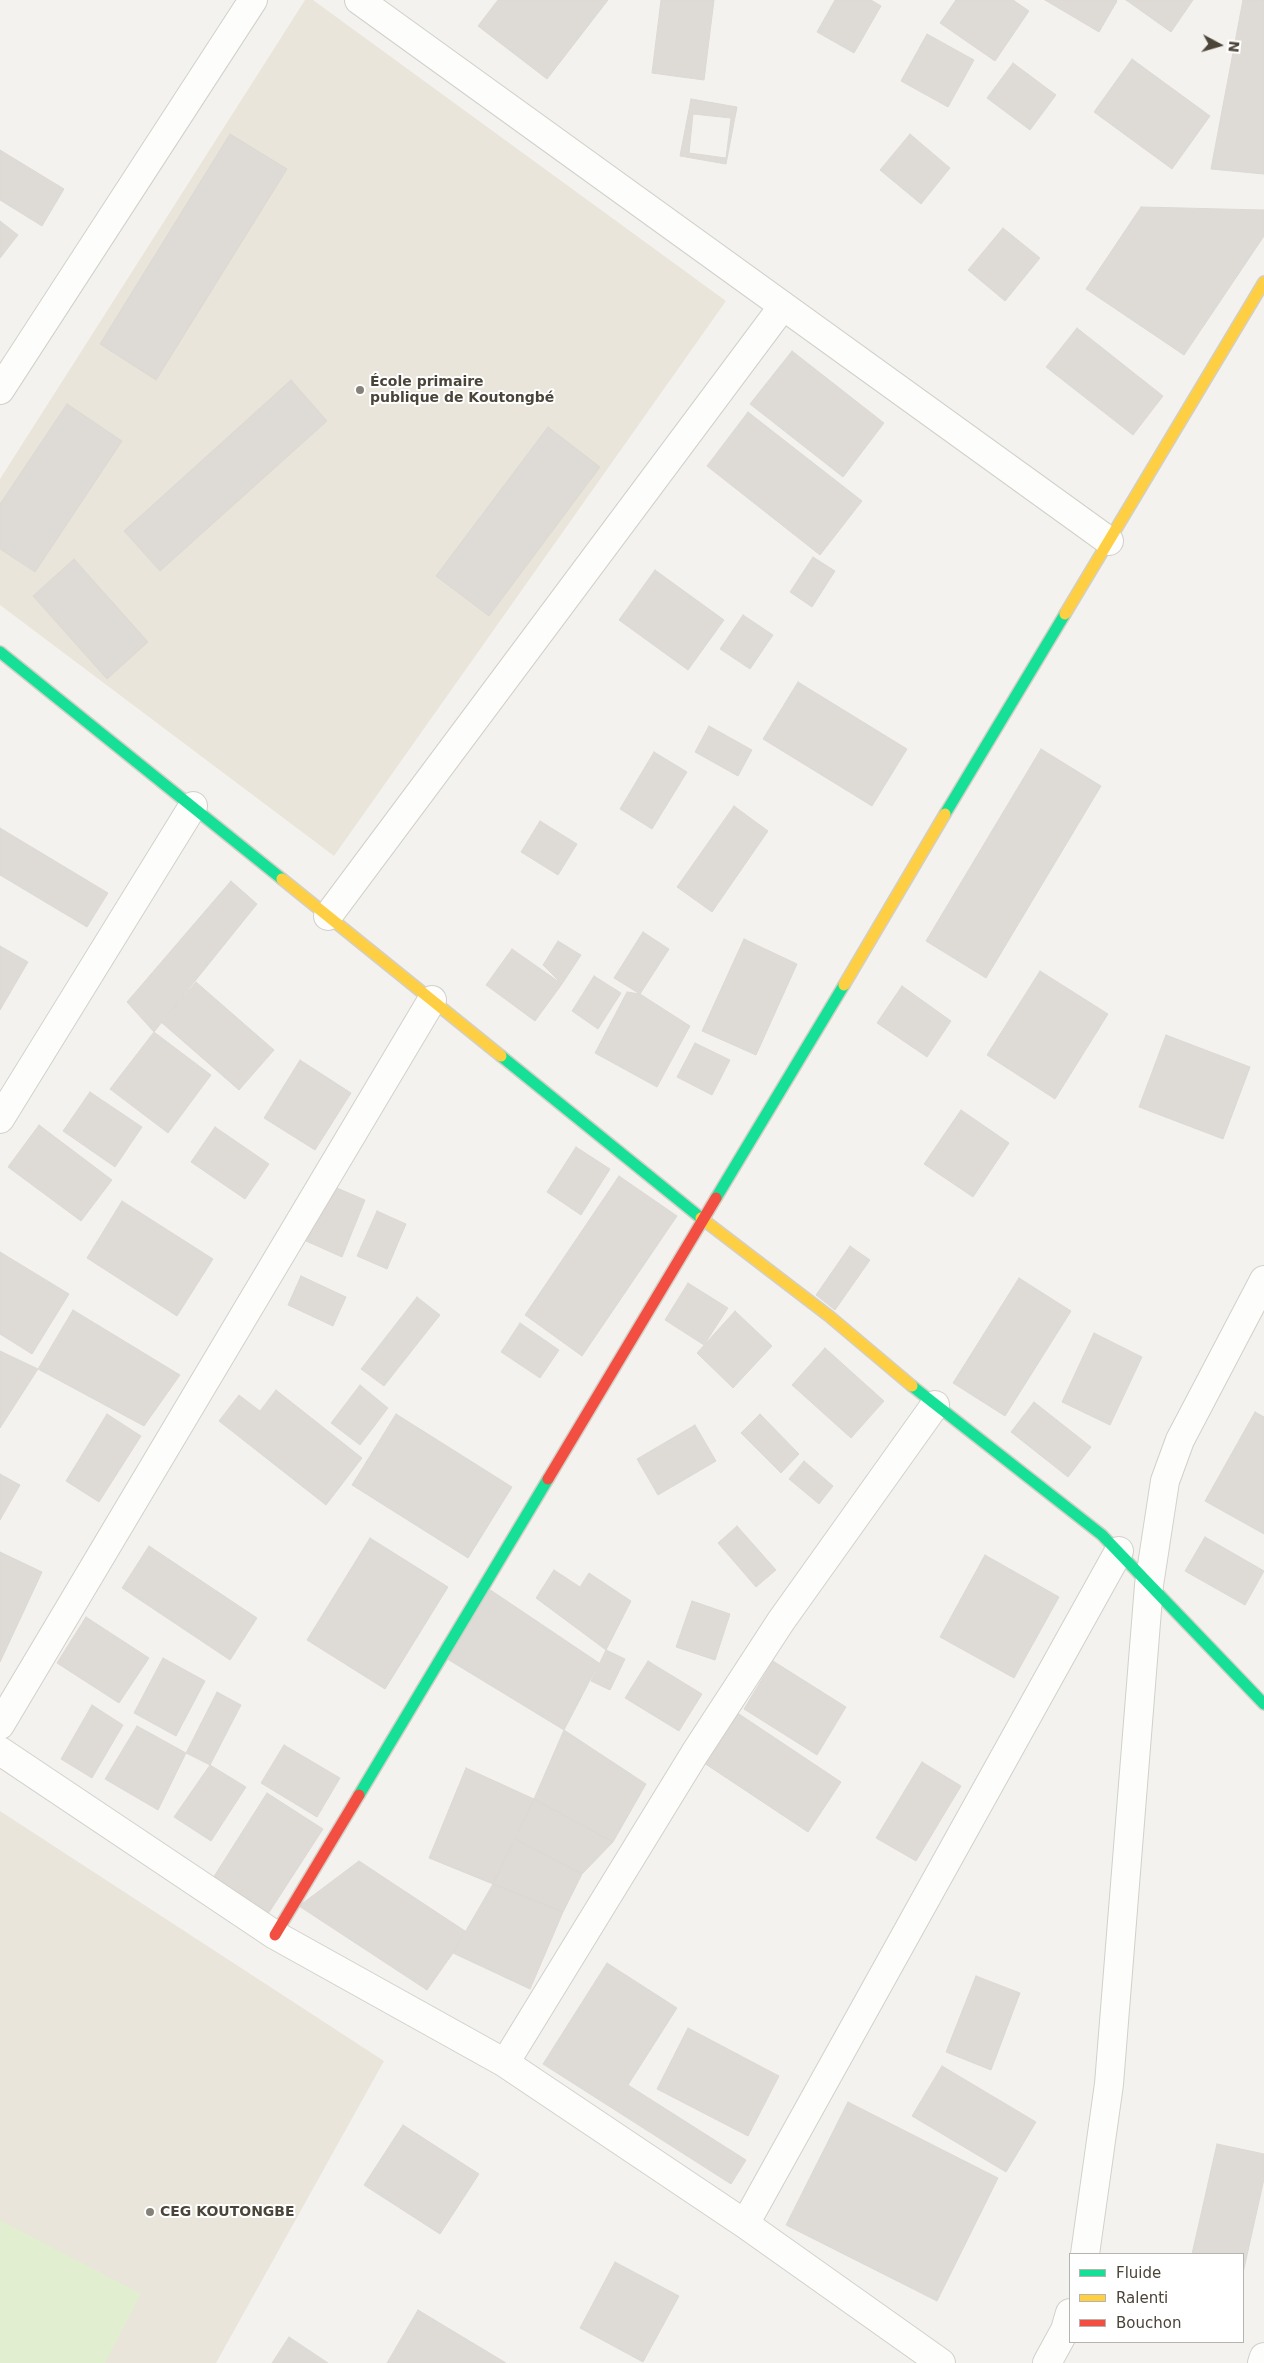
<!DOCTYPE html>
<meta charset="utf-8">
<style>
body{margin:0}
#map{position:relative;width:1264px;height:2363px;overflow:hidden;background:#f4f2ee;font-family:"DejaVu Sans",sans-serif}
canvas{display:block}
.legend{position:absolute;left:1069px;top:2253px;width:175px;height:90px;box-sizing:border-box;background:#fff;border:1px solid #b7b4b0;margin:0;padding:6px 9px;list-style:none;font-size:15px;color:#4b4439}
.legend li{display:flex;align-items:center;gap:10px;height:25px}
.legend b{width:25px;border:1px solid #b7b4b0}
.north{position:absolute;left:1194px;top:20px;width:50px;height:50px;-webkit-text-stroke:4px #fff;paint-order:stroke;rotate:96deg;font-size:14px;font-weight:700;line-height:20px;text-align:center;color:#4b4439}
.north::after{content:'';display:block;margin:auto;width:18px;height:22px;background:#4b4439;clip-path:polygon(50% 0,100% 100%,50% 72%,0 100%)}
</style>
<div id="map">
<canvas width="1264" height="2363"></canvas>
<ul class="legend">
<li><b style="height:6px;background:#16e098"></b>Fluide</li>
<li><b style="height:6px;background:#ffcf43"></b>Ralenti</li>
<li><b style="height:6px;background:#f24e42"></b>Bouchon</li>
</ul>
<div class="north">N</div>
</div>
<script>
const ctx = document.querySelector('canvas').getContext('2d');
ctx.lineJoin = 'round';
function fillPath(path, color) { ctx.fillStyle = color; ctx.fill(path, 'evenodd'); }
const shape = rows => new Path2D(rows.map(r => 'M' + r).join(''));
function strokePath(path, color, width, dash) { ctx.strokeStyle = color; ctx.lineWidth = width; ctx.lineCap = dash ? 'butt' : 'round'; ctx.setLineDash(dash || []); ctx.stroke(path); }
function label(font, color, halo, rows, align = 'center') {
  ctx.font = font + ' "DejaVu Sans",sans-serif'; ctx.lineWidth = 4; ctx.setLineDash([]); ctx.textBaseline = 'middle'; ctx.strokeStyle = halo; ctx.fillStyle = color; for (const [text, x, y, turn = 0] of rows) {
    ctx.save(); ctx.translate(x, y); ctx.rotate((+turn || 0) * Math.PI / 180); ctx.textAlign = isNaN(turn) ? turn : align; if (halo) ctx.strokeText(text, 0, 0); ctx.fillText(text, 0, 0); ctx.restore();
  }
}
fillPath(shape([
 [305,0,313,0,726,301,334,856,0,605,0,479],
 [0,1811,384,2061,216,2363,0,2363]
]), '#eae5da');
fillPath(shape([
 [0,2220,141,2294,105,2363,0,2363]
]), '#e1eecf');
const building = shape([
 [498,0,608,0,547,79,478,26,498,0],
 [661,0,714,0,704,80,652,73,661,0],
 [835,0,871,0,881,6,854,53,817,32,835,0],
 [956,0,1013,0,1029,11,995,61,940,23,956,0],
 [1045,0,1116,0,1117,1,1099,32,1045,0],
 [1126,0,1193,0,1171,32,1126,0],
 [1243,0,1264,0,1264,174,1211,169,1243,0],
 [927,34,974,60,948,107,901,81,927,34],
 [1132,59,1210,116,1172,169,1094,112,1132,59],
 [1013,63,1056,95,1030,130,987,98,1013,63],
 [691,99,737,107,726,164,680,156,691,99],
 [693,114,731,118,726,158,689,153,693,114],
 [230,134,287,169,156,380,100,344,230,134],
 [910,134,950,168,921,204,880,170,910,134],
 [0,150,64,189,42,226,0,200,0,150],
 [1141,207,1264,210,1264,236,1184,355,1086,289,1141,207],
 [0,221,18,235,0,258,0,221],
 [1003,228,1040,258,1005,301,968,270,1003,228],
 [1077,328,1163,396,1133,435,1046,367,1077,328],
 [792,351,884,423,843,477,750,404,792,351],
 [291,380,327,421,160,571,124,531,291,380],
 [67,404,122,441,35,572,0,549,0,504,67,404],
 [748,412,862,501,820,555,707,466,748,412],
 [548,427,600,467,489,616,436,576,548,427],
 [813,557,835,571,812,607,790,592,813,557],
 [74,559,148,642,107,679,33,596,74,559],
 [655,570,724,620,688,670,619,620,655,570],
 [743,615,773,635,750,669,720,649,743,615],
 [798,682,907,749,872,806,763,739,798,682],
 [709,726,752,750,738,776,695,752,709,726],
 [1041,749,1101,786,986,978,926,941,1041,749],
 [654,752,687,772,652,829,620,809,654,752],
 [734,806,768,831,712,912,677,887,734,806],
 [540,821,577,844,558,875,521,852,540,821],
 [0,828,108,893,87,927,0,875,0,828],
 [231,881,257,904,154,1032,127,1002,231,881],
 [643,932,669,949,640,994,614,978,643,932],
 [744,939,797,964,756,1055,702,1031,744,939],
 [558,941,581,955,562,984,543,965,558,941],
 [0,946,28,962,0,1010,0,946],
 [512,949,562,984,535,1021,486,985,512,949],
 [1040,971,1108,1014,1055,1099,987,1055,1040,971],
 [594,976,621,993,598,1029,572,1011,594,976],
 [196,982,274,1050,239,1090,161,1022,196,982],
 [902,986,951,1021,927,1057,877,1023,902,986],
 [627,992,640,994,690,1026,657,1087,595,1053,627,992],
 [154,1032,211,1075,168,1133,110,1089,154,1032],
 [1166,1035,1250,1067,1223,1139,1139,1107,1166,1035],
 [695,1043,730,1060,712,1095,677,1077,695,1043],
 [300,1060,351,1093,315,1150,264,1118,300,1060],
 [90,1092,142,1127,115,1167,63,1131,90,1092],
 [961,1110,1009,1143,973,1197,924,1164,961,1110],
 [39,1125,112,1180,81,1221,8,1167,39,1125],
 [215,1127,269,1164,245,1199,191,1162,215,1127],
 [576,1147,610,1169,581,1215,547,1192,576,1147],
 [619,1176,677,1216,582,1356,525,1315,619,1176],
 [330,1185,365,1200,342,1257,306,1241,330,1185],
 [122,1201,213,1259,177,1316,87,1258,122,1201],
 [377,1211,406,1224,387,1269,357,1256,377,1211],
 [850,1246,870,1260,835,1310,816,1295,850,1246],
 [0,1252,69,1294,32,1354,0,1334,0,1252],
 [301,1276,346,1297,333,1326,288,1305,301,1276],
 [1019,1278,1071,1311,1005,1416,953,1383,1019,1278],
 [688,1283,728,1308,704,1345,665,1320,688,1283],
 [417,1297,440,1315,384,1386,361,1369,417,1297],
 [73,1310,180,1375,144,1426,38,1369,73,1310],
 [735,1311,772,1346,733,1388,697,1353,735,1311],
 [520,1323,559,1350,540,1378,501,1352,520,1323],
 [1094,1333,1142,1357,1110,1425,1062,1402,1094,1333],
 [825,1348,884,1401,851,1438,792,1385,825,1348],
 [0,1351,38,1369,0,1428,0,1351],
 [360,1385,388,1408,360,1445,331,1423,360,1385],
 [276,1390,362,1458,326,1505,219,1421,239,1395,260,1411,276,1390],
 [1034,1402,1091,1447,1068,1477,1011,1432,1034,1402],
 [1255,1412,1264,1417,1264,1534,1205,1501,1255,1412],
 [107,1414,141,1436,99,1502,66,1481,107,1414],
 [396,1414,512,1487,468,1558,352,1485,396,1414],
 [760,1414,799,1454,781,1473,741,1433,760,1414],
 [695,1425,716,1461,658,1495,637,1459,695,1425],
 [804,1461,833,1486,819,1504,789,1479,804,1461],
 [0,1474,20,1485,0,1520,0,1474],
 [737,1526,776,1570,756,1587,718,1543,737,1526],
 [1205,1537,1264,1571,1245,1605,1185,1571,1205,1537],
 [370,1538,448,1587,385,1689,307,1640,370,1538],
 [149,1546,257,1618,230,1660,122,1588,149,1546],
 [0,1552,42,1572,0,1662,0,1552],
 [985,1555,1059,1597,1014,1678,940,1637,985,1555],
 [554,1570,580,1587,589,1573,631,1601,606,1650,536,1598,554,1570],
 [486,1587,599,1663,564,1730,444,1657,486,1587],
 [692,1601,730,1614,715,1660,676,1647,692,1601],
 [86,1617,149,1658,119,1703,57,1663,86,1617],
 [606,1650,625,1659,610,1690,591,1681,606,1650],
 [163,1658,205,1681,176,1736,134,1713,163,1658],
 [648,1661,702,1694,679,1731,625,1698,648,1661],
 [773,1661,846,1707,817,1755,744,1709,773,1661],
 [217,1692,241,1705,210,1765,186,1753,217,1692],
 [92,1705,123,1725,92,1778,61,1759,92,1705],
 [736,1712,841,1782,808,1832,704,1763,736,1712],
 [137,1726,186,1753,158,1810,105,1779,137,1726],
 [564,1730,646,1784,613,1842,534,1799,564,1730],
 [284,1745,340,1778,317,1817,261,1783,284,1745],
 [922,1762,961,1786,916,1861,876,1838,922,1762],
 [210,1765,246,1787,211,1841,174,1817,210,1765],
 [466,1768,534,1799,493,1884,429,1858,466,1768],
 [267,1793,323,1829,268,1914,213,1878,267,1793],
 [534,1799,613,1842,582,1874,515,1839,534,1799],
 [515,1839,582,1874,563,1912,493,1884,515,1839],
 [359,1861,465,1931,453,1953,427,1990,299,1906,359,1861],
 [493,1884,563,1912,530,1989,453,1953,493,1884],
 [607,1963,677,2008,628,2085,746,2160,731,2184,543,2064,607,1963],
 [976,1976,1020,1993,991,2070,946,2052,976,1976],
 [688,2028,779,2076,748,2136,657,2089,688,2028],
 [942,2066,1036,2122,1006,2172,912,2116,942,2066],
 [848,2102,998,2178,937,2301,786,2225,848,2102],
 [403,2125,479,2174,440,2234,364,2185,403,2125],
 [1217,2144,1264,2154,1264,2179,1243,2273,1243,2254,1192,2254,1217,2144],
 [615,2262,679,2296,643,2362,580,2328,615,2262],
 [418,2310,506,2363,387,2363,418,2310],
 [289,2337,328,2363,272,2363,289,2337]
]);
fillPath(building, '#dedbd6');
strokePath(building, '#dcd9d4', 1);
const street = shape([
 [359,0,1109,541],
 [0,390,253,0],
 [328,916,783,306],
 [0,1119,193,806],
 [0,1725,432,1000],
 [0,1751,275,1935,505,2063,745,2224,941,2363],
 [505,2063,695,1753,781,1621,935,1405],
 [745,2224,1119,1551],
 [1085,2254,1109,2084,1149,1585,1165,1481,1180,1440,1264,1280],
 [1047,2363,1065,2330,1070,2313],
 [1262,2363,1264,2357]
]);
const fast = shape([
 [0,652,282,879],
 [945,814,1065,614],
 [501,1056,701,1218],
 [716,1198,844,985],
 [912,1386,1102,1535,1264,1704],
 [359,1795,548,1479]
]);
const slow = shape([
 [1065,614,1264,282],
 [282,879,501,1056],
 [844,985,945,814],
 [701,1218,829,1316,912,1386]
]);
const jam = shape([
 [548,1479,716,1198],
 [275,1935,359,1795]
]);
strokePath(street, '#d2d0cb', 30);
strokePath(fast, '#d3cfc5', 14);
strokePath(slow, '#d3cfc5', 14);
strokePath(jam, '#d3cfc5', 14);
strokePath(street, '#fdfdfc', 28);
strokePath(fast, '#16e098', 11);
strokePath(slow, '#ffcf43', 11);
strokePath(jam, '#f24e42', 11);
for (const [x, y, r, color] of [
 [360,390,5,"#868178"],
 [150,2212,5,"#868178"]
]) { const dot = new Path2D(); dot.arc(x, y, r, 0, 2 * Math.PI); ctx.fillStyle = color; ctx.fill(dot); strokePath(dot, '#fff', 2); }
label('bold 14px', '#4b4439', '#fff', [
 ["École primaire",370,382],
 ["publique de Koutongbé",370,398],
 ["CEG KOUTONGBE",160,2212]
], 'left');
</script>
